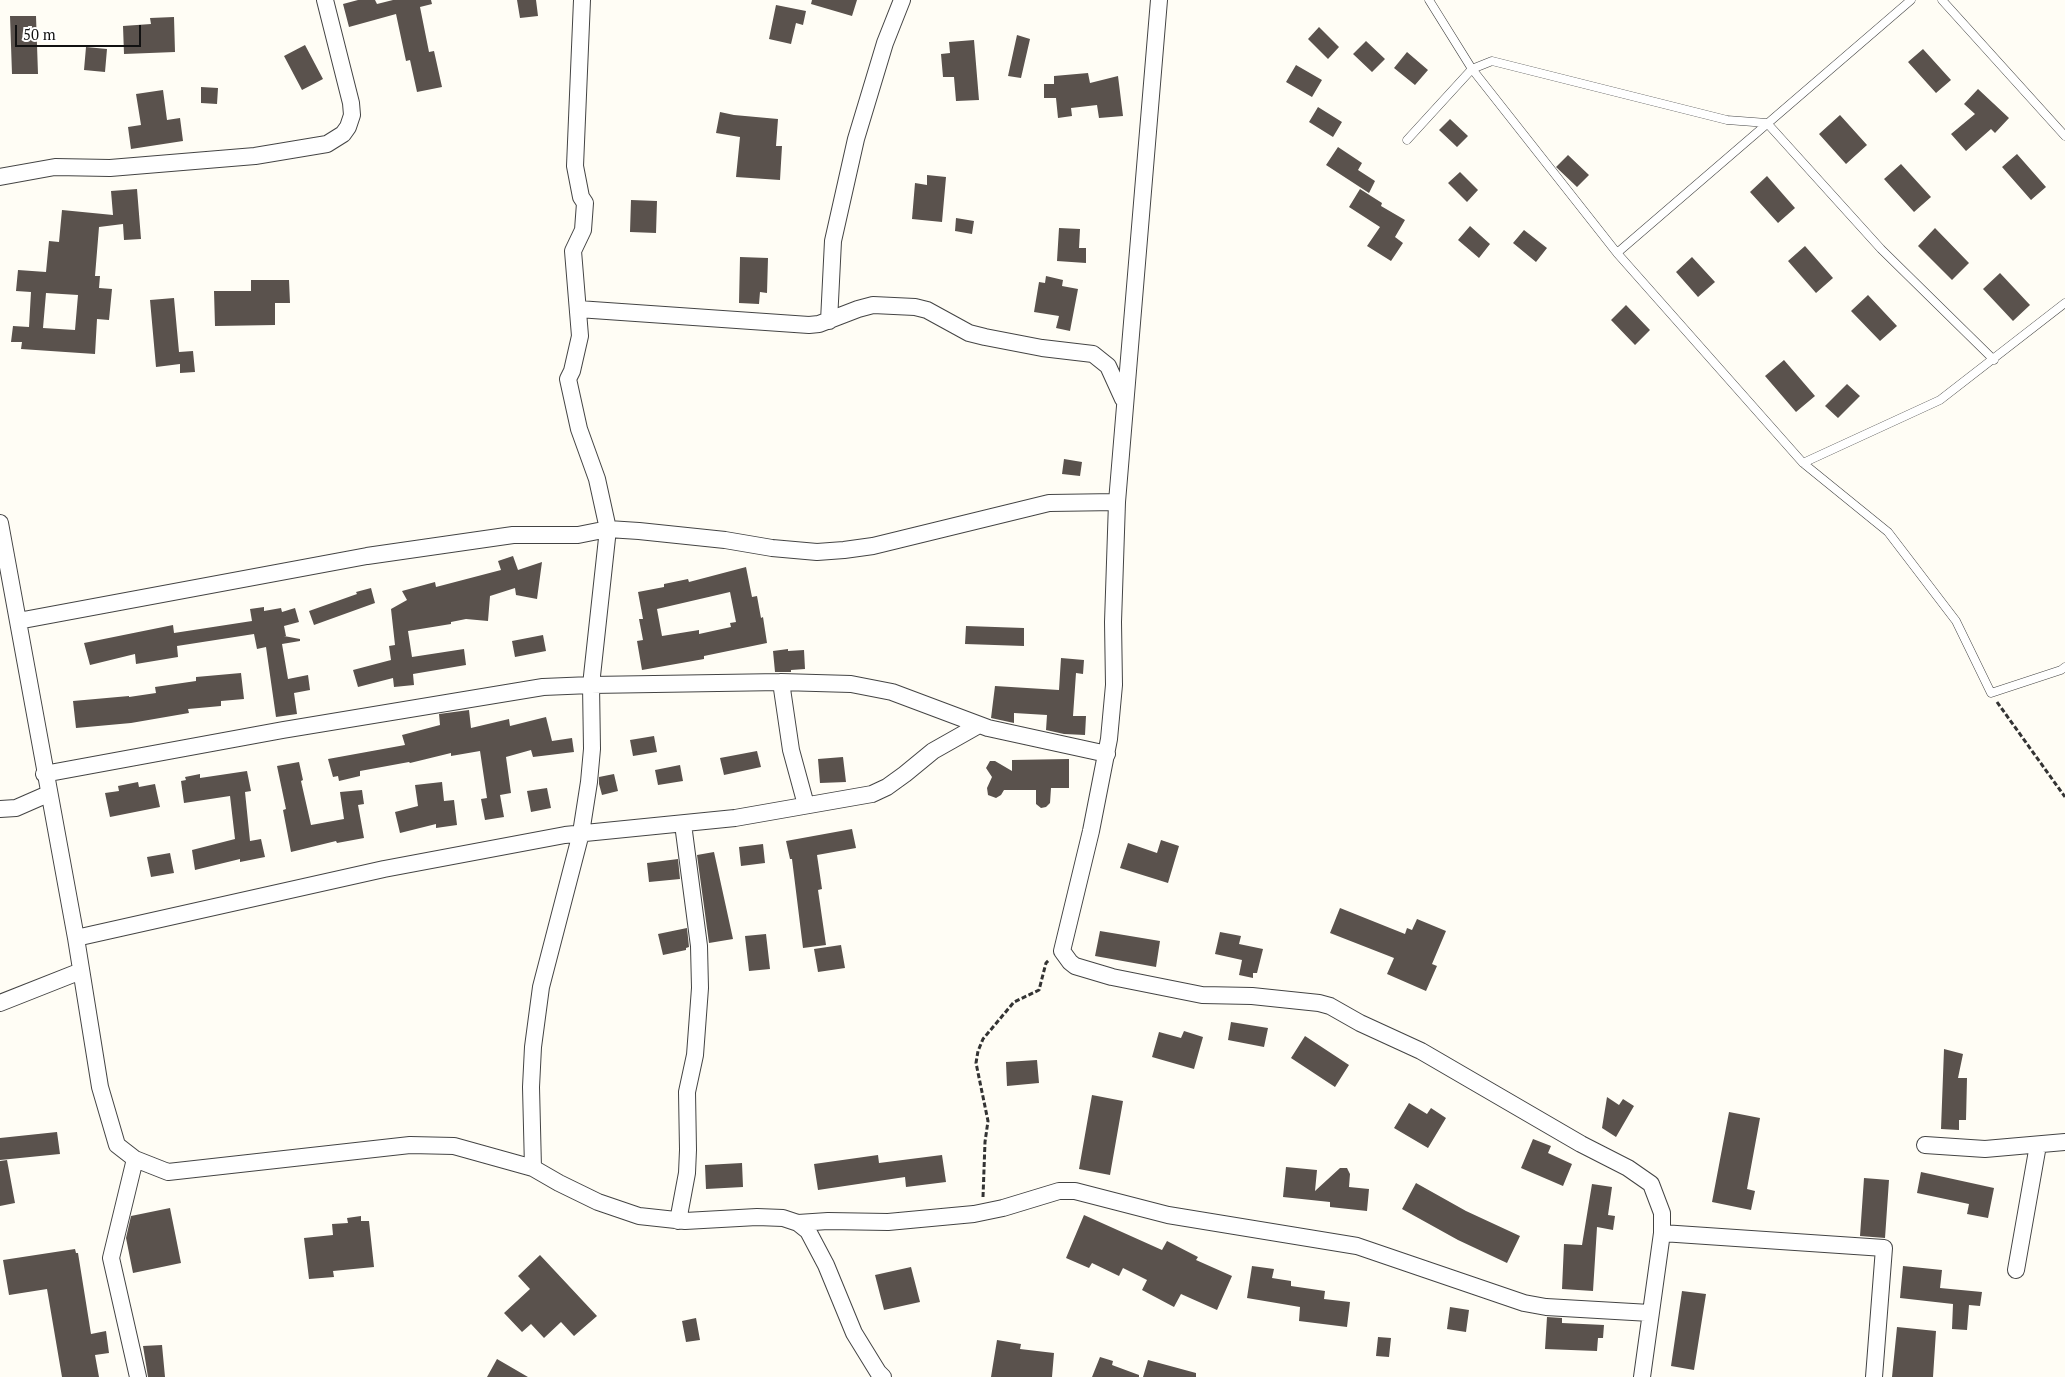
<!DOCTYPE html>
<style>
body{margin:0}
#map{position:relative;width:2065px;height:1377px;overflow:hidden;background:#fffdf5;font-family:"PT Serif",serif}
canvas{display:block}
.scale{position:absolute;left:15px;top:25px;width:126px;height:22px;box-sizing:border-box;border:2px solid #111;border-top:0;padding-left:6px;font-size:15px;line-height:18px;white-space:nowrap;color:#111;-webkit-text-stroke:4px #fff;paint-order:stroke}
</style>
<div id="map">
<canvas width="2065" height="1377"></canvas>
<div class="scale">50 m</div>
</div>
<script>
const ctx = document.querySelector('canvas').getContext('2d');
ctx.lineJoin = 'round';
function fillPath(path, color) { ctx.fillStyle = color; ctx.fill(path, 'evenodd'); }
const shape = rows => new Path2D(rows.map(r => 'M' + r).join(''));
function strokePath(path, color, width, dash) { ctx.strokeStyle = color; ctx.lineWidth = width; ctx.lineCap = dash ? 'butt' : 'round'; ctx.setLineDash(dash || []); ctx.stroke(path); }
fillPath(shape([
 [358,0,375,0,377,4,393,0,431,0,432,4,420,7,429,52,434,51,442,87,417,92,410,60,406,61,396,14,349,27,343,4],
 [517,0,536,0,538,16,520,18],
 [812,0,857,0,852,16,811,4],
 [776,5,806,11,803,25,796,23,791,44,769,39],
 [10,16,36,16,38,74,12,74],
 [174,17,175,52,124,54,123,26,151,24,150,18],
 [1319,27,1339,47,1328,59,1308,39],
 [1017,35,1030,39,1021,78,1008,76],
 [974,40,979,100,956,101,954,77,943,77,941,54,950,53,949,42],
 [1366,41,1385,59,1372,72,1353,54],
 [305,45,323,79,302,90,284,56],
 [86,47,107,49,105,72,84,70],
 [1923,49,1951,80,1936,93,1908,62],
 [1407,52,1428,70,1415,85,1394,68],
 [1296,65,1322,80,1312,97,1286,82],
 [1088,73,1090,83,1118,76,1123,116,1099,118,1097,105,1071,108,1072,116,1058,118,1056,98,1044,98,1044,84,1054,84,1054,76],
 [201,87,218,88,217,104,201,103],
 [1978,89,2009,118,1995,133,1991,129,1966,151,1951,134,1975,114,1964,104],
 [163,90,167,120,180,118,183,141,131,149,128,127,141,125,136,94],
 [1318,107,1342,122,1333,137,1309,122],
 [720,112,734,115,778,119,776,146,782,146,780,180,736,177,740,137,716,133],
 [1840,115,1867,145,1846,164,1819,134],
 [1450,119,1468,136,1457,147,1439,130],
 [1338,147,1362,163,1358,170,1375,181,1369,193,1326,165],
 [2017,154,2046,187,2031,200,2002,167],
 [1568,155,1589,175,1577,187,1556,167],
 [1901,164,1931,197,1914,212,1884,179],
 [1460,172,1478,190,1467,202,1448,183],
 [927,175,946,177,942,222,912,219,915,183,927,185],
 [1767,176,1795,208,1778,223,1750,192],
 [137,189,141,239,124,240,123,224,99,227,95,276,100,276,99,288,112,289,109,320,97,319,95,354,21,349,22,342,11,342,13,326,29,327,31,292,16,291,18,270,46,272,49,241,59,242,62,210,113,215,111,191],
 [46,293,78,295,75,330,43,328],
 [1360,189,1382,203,1381,206,1405,220,1395,237,1403,243,1391,261,1367,246,1380,227,1349,207],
 [631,200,657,201,656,233,630,232],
 [956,218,974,221,972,234,955,231],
 [1470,226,1490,244,1479,258,1458,240],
 [1059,228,1080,229,1079,248,1086,248,1086,263,1057,261],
 [1935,228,1969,263,1952,280,1918,246],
 [1524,230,1547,248,1536,262,1513,243],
 [1805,246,1833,278,1816,293,1788,261],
 [740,257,768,258,767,293,760,292,759,304,739,303],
 [1692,257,1715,282,1698,297,1676,272],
 [2000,273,2030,305,2013,321,1983,289],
 [1046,276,1063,280,1062,286,1078,289,1070,331,1056,328,1059,316,1034,312,1039,282,1045,283],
 [251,280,289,280,290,303,275,303,275,325,215,326,214,291,251,291],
 [1868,295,1897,326,1880,341,1851,311],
 [174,298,179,352,193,351,195,372,180,373,180,364,156,367,150,300],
 [1626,305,1650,330,1635,345,1611,320],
 [1784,360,1815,396,1796,412,1765,376],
 [1847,384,1860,396,1838,418,1825,406],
 [1064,459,1082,462,1080,476,1062,474],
 [513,556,518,570,542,562,537,599,516,595,515,588,490,596,488,621,466,619,451,622,451,624,408,631,412,657,464,649,466,665,413,674,414,685,394,687,393,678,358,687,353,670,391,660,389,646,395,645,391,609,407,600,402,591,435,582,436,587,501,570,498,561],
 [746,567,752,597,757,596,761,618,763,617,767,643,704,656,704,659,642,670,637,641,643,640,639,619,643,619,638,592,664,587,664,584,688,579,689,582],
 [730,592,736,622,730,623,731,627,699,634,699,630,662,636,657,609],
 [371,588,375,603,314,625,309,611,357,594,356,592],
 [264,607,264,611,281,608,282,612,295,608,299,622,284,626,286,636,284,636,300,639,300,641,282,644,288,679,308,675,310,690,294,693,297,714,276,717,266,647,257,649,254,634,177,646,178,657,136,664,135,654,90,665,84,643,173,625,174,633,252,621,250,609],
 [966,626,1024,628,1024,646,965,644],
 [543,635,546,651,515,657,512,641],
 [788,649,788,651,804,650,805,669,791,670,791,672,775,672,773,651],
 [1061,658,1084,660,1083,674,1076,673,1073,716,1086,716,1085,735,1064,734,1046,730,1047,715,1014,713,1014,723,991,718,995,686,1059,690],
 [241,673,244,699,221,701,221,706,188,709,189,713,131,723,76,728,73,701,129,696,129,697,156,693,155,687,196,681,196,677],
 [469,710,471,728,509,719,510,726,546,717,552,741,572,738,574,752,533,757,531,750,506,757,511,793,500,795,504,817,485,820,481,799,487,798,480,751,451,756,451,753,410,763,409,762,360,771,360,776,339,781,338,776,333,777,328,759,405,745,402,735,440,725,439,714],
 [654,736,657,752,633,756,630,740],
 [757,751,761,767,724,775,720,758],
 [843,757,846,782,820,783,818,759],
 [1069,759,1069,788,1051,788,1050,803,1046,807,1041,808,1036,804,1036,790,1004,790,1001,795,996,798,988,795,987,788,992,777,986,768,990,761,995,761,1012,771,1012,760],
 [299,762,303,780,301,781,311,825,344,819,340,792,362,790,364,804,358,805,364,838,337,843,336,841,291,852,283,810,286,809,277,766],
 [680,765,683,781,658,785,655,770],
 [247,771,251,791,245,792,250,841,261,839,265,857,240,862,240,859,195,870,192,850,235,839,230,796,184,803,181,781,186,780,185,777,200,774,200,778],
 [614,774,618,791,602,795,599,784,599,777],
 [138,782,139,787,155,784,160,807,110,817,105,793,119,791,118,786],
 [442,782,444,801,454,800,457,825,436,828,436,824,400,833,395,812,418,806,415,785],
 [547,788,551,808,531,812,527,791],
 [852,829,856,848,817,855,822,889,818,890,826,945,803,948,792,859,790,859,786,841],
 [1161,840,1179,846,1168,883,1120,868,1128,843,1157,853],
 [763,844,765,863,741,866,739,847],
 [714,852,733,939,709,943,697,855],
 [170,853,174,873,151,877,147,857],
 [678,859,680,879,649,882,647,863],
 [1340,908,1405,934,1407,928,1412,930,1417,919,1446,931,1432,964,1437,966,1426,991,1387,974,1394,958,1330,933],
 [687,928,689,947,686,948,686,950,663,955,658,934],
 [1100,931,1160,941,1156,967,1095,956],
 [1220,932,1241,936,1239,944,1263,949,1257,973,1253,973,1253,978,1239,975,1242,960,1215,954],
 [766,934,770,969,749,971,745,936],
 [841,945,845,968,818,972,814,949],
 [1231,1022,1268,1028,1264,1047,1228,1040],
 [1184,1031,1203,1037,1194,1069,1152,1057,1159,1032,1181,1038],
 [1305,1036,1349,1065,1335,1087,1291,1058],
 [1944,1049,1963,1054,1958,1078,1967,1078,1966,1120,1959,1120,1959,1130,1941,1129],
 [1037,1060,1039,1083,1007,1086,1006,1062],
 [1092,1095,1123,1101,1110,1175,1079,1169],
 [1607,1097,1619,1105,1623,1099,1634,1106,1616,1137,1602,1128],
 [1409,1103,1427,1114,1431,1108,1446,1118,1428,1148,1394,1128],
 [1729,1112,1760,1118,1747,1189,1755,1191,1751,1210,1712,1202],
 [57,1132,60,1154,0,1160,0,1138],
 [1533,1139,1551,1146,1548,1153,1572,1164,1563,1186,1521,1168],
 [878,1155,879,1163,942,1155,946,1182,906,1187,905,1177,818,1190,814,1164],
 [7,1160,15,1203,0,1206,0,1161],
 [742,1163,743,1187,706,1189,705,1165],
 [1286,1167,1317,1170,1315,1191,1340,1168,1347,1168,1350,1174,1349,1187,1369,1189,1367,1211,1330,1207,1330,1202,1283,1197],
 [1921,1172,1994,1188,1988,1218,1967,1214,1969,1204,1917,1193],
 [1864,1178,1889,1180,1885,1238,1860,1236],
 [1416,1183,1466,1211,1520,1236,1507,1263,1458,1240,1402,1209],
 [1592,1184,1612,1187,1608,1215,1615,1216,1613,1230,1597,1227,1593,1291,1562,1289,1564,1244,1582,1245],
 [170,1208,181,1263,133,1273,126,1238,131,1216],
 [1084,1215,1162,1250,1167,1241,1198,1257,1196,1260,1232,1276,1217,1310,1181,1294,1174,1307,1142,1290,1147,1280,1123,1268,1119,1276,1092,1263,1089,1268,1066,1258],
 [361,1216,361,1221,369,1221,374,1267,333,1271,334,1277,309,1279,304,1238,333,1235,332,1224,348,1223,347,1218],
 [75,1249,76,1253,78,1253,91,1334,106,1331,109,1353,95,1355,99,1377,62,1377,47,1289,9,1295,3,1260],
 [540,1255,597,1316,574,1336,561,1322,544,1338,531,1324,522,1332,504,1313,530,1289,518,1276],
 [1252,1266,1274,1269,1272,1278,1291,1281,1291,1286,1325,1291,1324,1299,1350,1302,1347,1327,1299,1321,1300,1307,1247,1298],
 [1903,1266,1942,1270,1940,1288,1982,1292,1980,1306,1969,1305,1967,1330,1952,1329,1953,1304,1900,1298],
 [911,1267,920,1302,884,1310,875,1275],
 [1682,1291,1706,1294,1694,1370,1671,1366],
 [1450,1307,1469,1310,1466,1332,1447,1329],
 [1547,1317,1562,1318,1562,1323,1604,1325,1603,1338,1598,1338,1597,1351,1545,1349],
 [696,1318,700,1340,686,1342,682,1321],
 [1897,1327,1936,1331,1933,1377,1892,1377],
 [1378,1337,1391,1338,1389,1357,1376,1356],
 [997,1340,1021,1344,1020,1349,1054,1353,1052,1377,991,1377],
 [162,1345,165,1377,148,1377,143,1346],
 [1100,1357,1113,1361,1112,1365,1139,1375,1139,1377,1092,1377],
 [497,1359,528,1377,487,1377],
 [1148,1360,1196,1373,1196,1377,1143,1377]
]), '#5a524d');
const service = shape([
 [1429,0,1472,69,1617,253,1803,463,1940,400,2065,303],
 [1942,0,2065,136],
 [1407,140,1472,69,1492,61,1727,120,1767,123,1881,249,1994,360],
 [1617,253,1911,0],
 [1803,463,1888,532,1956,621,1991,693,2061,670,2065,667]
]);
const minor = shape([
 [1159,0,1117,502,1113,622,1114,685,1109,739,1091,831,1062,951,1070,962,1075,966,1112,977,1202,995,1252,996,1319,1003,1330,1006,1360,1023,1421,1051,1581,1144,1628,1168,1651,1184,1662,1213,1662,1233,1642,1377],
 [0,177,55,167,110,168,255,156,327,144,343,134,348,127,352,115,351,103,325,0],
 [578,309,809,325,819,324,858,309,873,305,915,307,927,310,969,333,985,337,1042,348,1093,354,1108,366,1123,399],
 [829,321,833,241,856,139,885,43,902,0],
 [0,523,76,938,100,1087,117,1145,135,1159,168,1172,410,1145,454,1146,533,1168,559,1183,598,1202,639,1216,685,1221,757,1217,783,1218,798,1223,808,1231,826,1265,854,1333,878,1372,883,1377],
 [18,621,367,556,513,535,578,535,608,529,639,531,725,540,772,548,817,552,844,550,873,546,1049,503,1117,502],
 [781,682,791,750,806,805],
 [44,774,283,730,543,687,591,685,781,682,851,684,892,692,988,728,1107,754],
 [0,809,16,808,48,794],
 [76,938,384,869,565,835,735,818,872,794,887,787,905,774,933,751,979,725],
 [0,1003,81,971],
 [1925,1145,1985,1149,2065,1142],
 [135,1159,111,1258,138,1377],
 [533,1168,531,1087,533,1047,541,987,581,833,589,782,592,749,591,685,608,529,597,479,579,429,568,379,572,371,580,336,573,251,583,230,585,203,581,197,575,166,582,0],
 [678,1221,687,1173,688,1150,687,1092,695,1055,700,988,699,946,683,824],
 [798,1223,828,1221,888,1222,974,1214,1003,1208,1059,1191,1075,1191,1168,1215,1357,1246,1524,1303,1546,1307,1650,1313],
 [1662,1233,1884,1248,1874,1377],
 [2016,1270,2038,1145]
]);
strokePath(service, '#444', 9);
strokePath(minor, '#444', 18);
strokePath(shape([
 [1997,702,2065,797],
 [983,1197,985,1142,988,1121,976,1063,978,1051,983,1039,1014,1002,1039,990,1046,963,1049,960]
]), '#333', 3, [5, 2.5]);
strokePath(service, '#fff', 8);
strokePath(minor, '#fff', 16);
</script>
